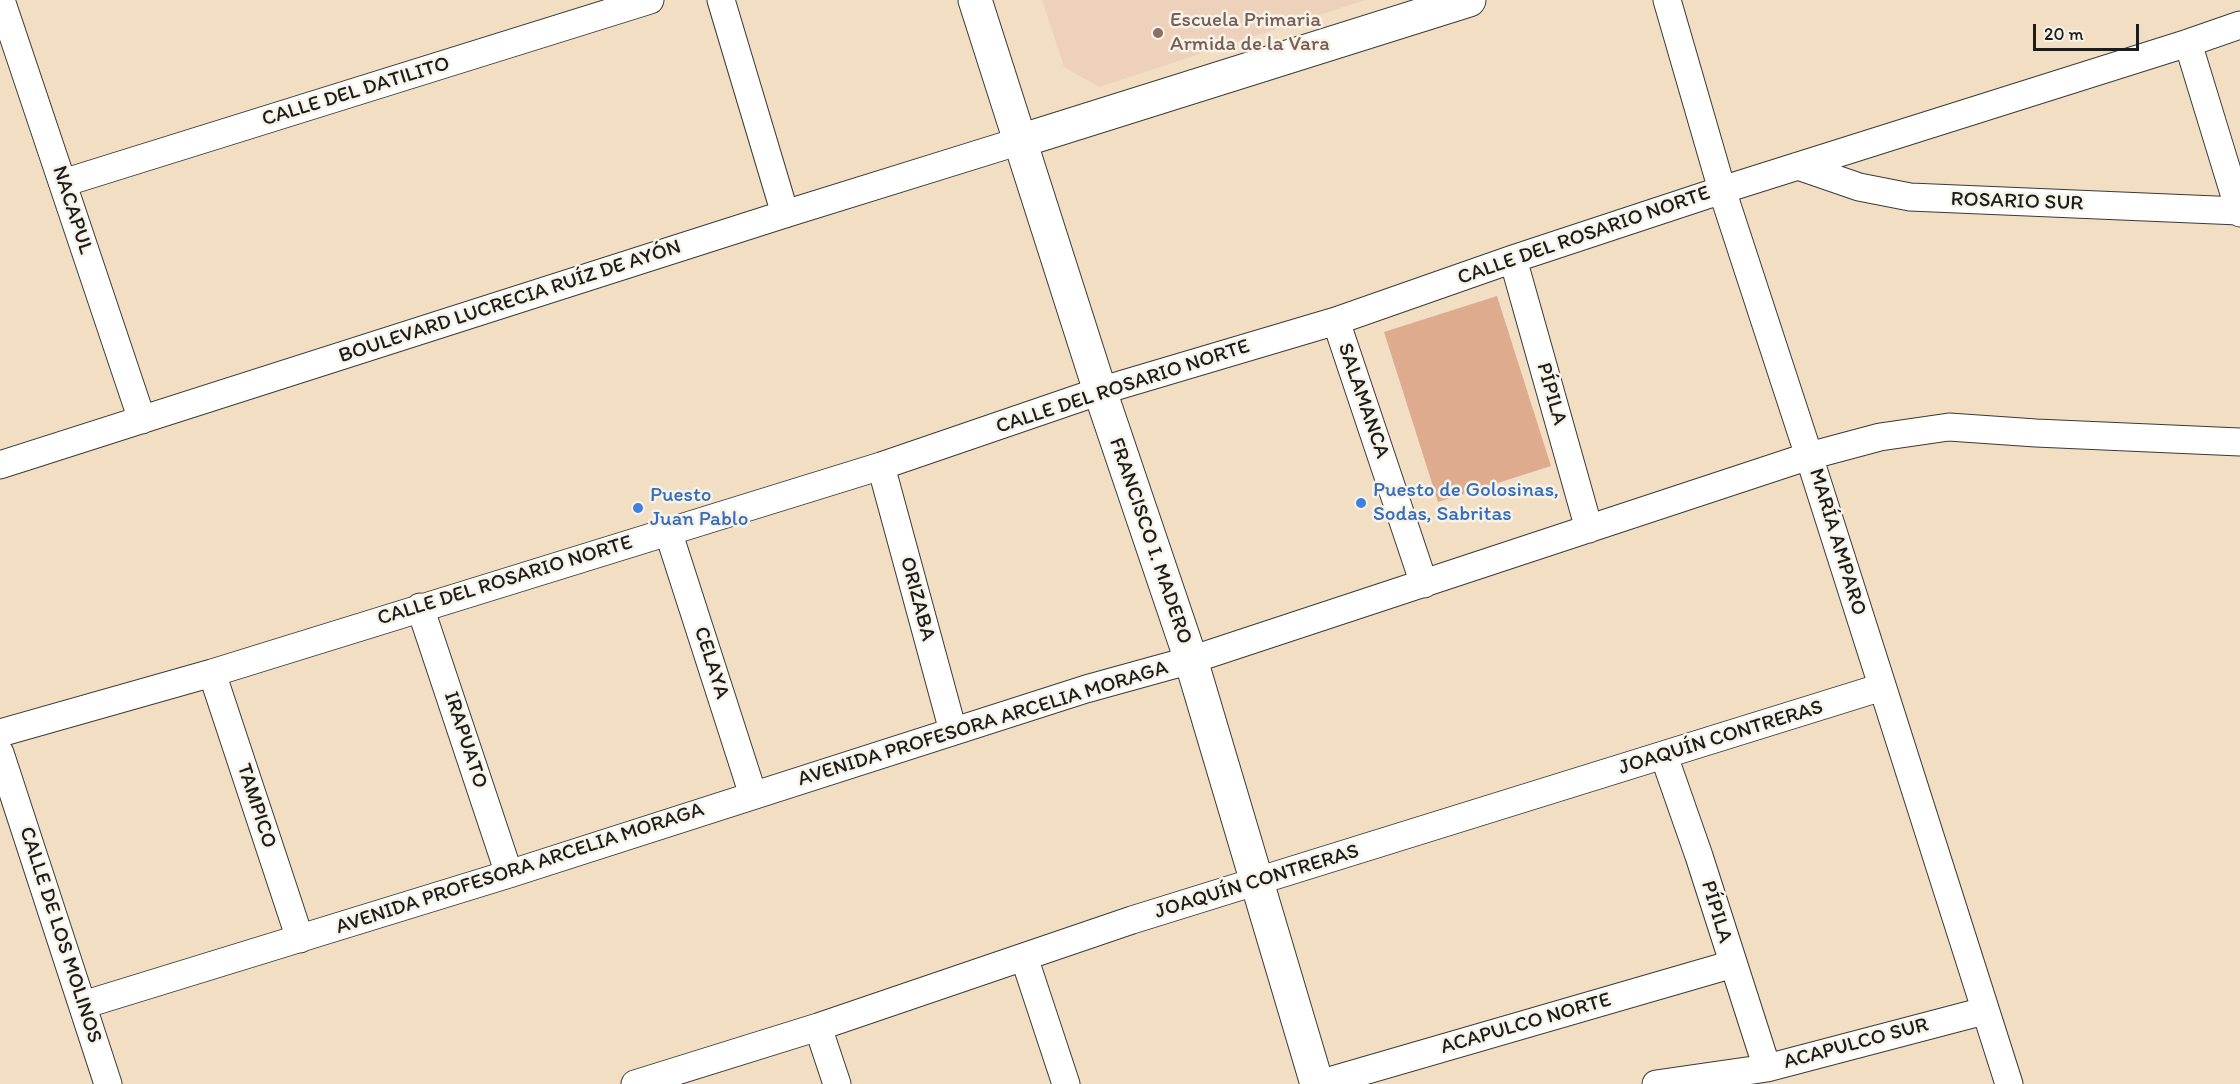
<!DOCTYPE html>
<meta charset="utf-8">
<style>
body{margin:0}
#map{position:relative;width:2240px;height:1084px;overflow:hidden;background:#f2dfc3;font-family:Itim,sans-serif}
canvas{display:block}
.scale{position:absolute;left:2033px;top:24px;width:106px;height:27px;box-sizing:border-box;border:3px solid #1c1c1c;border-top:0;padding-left:8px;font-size:18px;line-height:21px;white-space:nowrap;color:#1c1c1c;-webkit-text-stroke:4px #f7f3e8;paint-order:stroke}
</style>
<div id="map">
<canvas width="2240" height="1084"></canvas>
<div class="scale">20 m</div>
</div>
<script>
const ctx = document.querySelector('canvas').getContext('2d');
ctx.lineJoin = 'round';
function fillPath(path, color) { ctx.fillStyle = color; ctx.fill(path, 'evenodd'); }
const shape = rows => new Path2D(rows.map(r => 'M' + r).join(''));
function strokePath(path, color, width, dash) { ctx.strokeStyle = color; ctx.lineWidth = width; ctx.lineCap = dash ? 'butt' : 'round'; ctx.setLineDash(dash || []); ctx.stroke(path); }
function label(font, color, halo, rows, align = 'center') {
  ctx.font = font + ' Itim,sans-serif'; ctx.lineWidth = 5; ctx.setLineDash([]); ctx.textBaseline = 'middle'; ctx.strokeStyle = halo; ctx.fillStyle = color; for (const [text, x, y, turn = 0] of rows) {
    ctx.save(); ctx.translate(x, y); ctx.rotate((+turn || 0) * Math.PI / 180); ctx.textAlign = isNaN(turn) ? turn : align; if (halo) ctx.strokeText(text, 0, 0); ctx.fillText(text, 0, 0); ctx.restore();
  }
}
fillPath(shape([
 [1042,0,1365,0,1099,87,1064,67]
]), '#edd1ba');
fillPath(shape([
 [1497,296,1551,466,1438,502,1384,332]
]), '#deab8f');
const street = shape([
 [1,0,142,420],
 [721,0,785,214],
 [1667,0,1722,190,1809,456,2009,1084],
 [2188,43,2240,213],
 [1798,166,1859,187,1910,197,2239,211],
 [63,183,650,0],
 [1513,259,1589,529],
 [1336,321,1424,584],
 [0,465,785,214,1020,141],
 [881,466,953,731],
 [668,531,753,795],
 [420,607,509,874],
 [212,673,300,939],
 [0,733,212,673,881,466,1100,391,1336,321,1513,259,1722,190,2188,43,2240,25],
 [0,753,108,1084],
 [1664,756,1699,856,1767,1068],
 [1024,957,1066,1084],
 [83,1005,509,874,1086,689,1191,660,1809,456,1880,437,1949,427,2036,433,2240,442],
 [818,1027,837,1084],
 [635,1084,818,1027,1132,920,1882,687],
 [1319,1084,1733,964],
 [1656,1084,1767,1068,1984,1011]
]);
const secondary = shape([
 [975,0,1100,391,1191,660,1317,1084],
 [1020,141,1469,0]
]);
strokePath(street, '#3c3935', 29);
strokePath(secondary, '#3c3935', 35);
strokePath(street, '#fff', 27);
strokePath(secondary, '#fff', 33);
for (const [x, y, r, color] of [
 [1158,33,6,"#8d6e63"],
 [1361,503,6,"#3f7fe0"],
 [638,508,6,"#3f7fe0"]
]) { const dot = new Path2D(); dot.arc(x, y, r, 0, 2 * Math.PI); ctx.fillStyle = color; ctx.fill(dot); strokePath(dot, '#f7f3e8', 2); }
label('21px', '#785e54', '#f7f3e8', [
 ["Escuela Primaria",1170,21],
 ["Armida de la Vara",1170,45]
], 'left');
label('21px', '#1c1c1c', '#f7f3e8', [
 ["CALLE DEL DATILITO",356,92,-17],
 ["ROSARIO SUR",2017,202,2],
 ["NACAPUL",72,210,72],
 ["CALLE DEL ROSARIO NORTE",1584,236,-19],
 ["BOULEVARD LUCRECIA RUÍZ DE AYÓN",510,302,-18],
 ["CALLE DEL ROSARIO NORTE",1123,387,-18],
 ["PÍPILA",1551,394,74],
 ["SALAMANCA",1363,401,71],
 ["FRANCISCO I. MADERO",1150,541,71],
 ["MARÍA AMPARO",1837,542,73],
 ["CALLE DEL ROSARIO NORTE",505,581,-17],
 ["ORIZABA",917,599,75],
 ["CELAYA",711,663,72],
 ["AVENIDA PROFESORA ARCELIA MORAGA",983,724,-17],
 ["JOAQUÍN CONTRERAS",1721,738,-17],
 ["IRAPUATO",465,740,72],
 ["TAMPICO",256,806,72],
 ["AVENIDA PROFESORA ARCELIA MORAGA",520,869,-18],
 ["JOAQUÍN CONTRERAS",1257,882,-17],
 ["PÍPILA",1716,912,73],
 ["CALLE DE LOS MOLINOS",60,935,72],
 ["ACAPULCO NORTE",1526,1024,-16],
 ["ACAPULCO SUR",1856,1044,-15]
]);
label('21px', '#366cbe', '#f7f3e8', [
 ["Puesto de Golosinas,",1373,491],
 ["Sodas, Sabritas",1373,515],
 ["Puesto",650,496],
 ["Juan Pablo",650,520]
], 'left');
</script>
